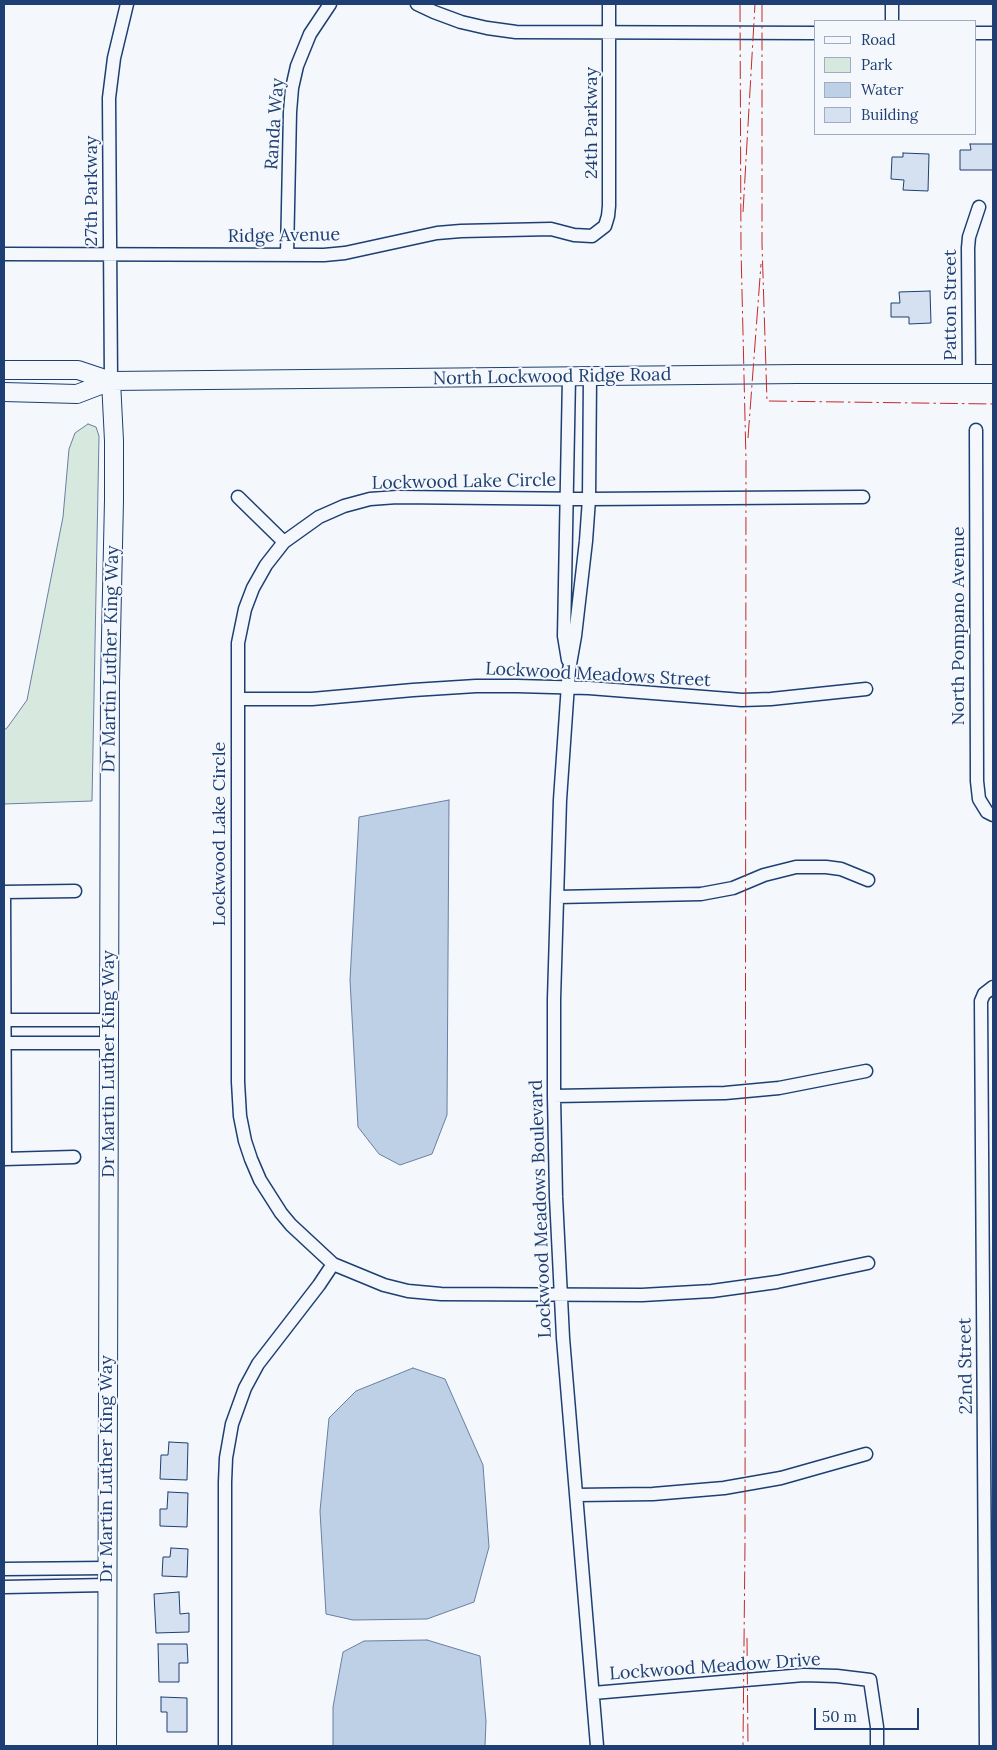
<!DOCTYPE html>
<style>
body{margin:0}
#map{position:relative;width:997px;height:1750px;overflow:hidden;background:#f4f7fb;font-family:Lora,serif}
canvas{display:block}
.frame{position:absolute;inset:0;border:5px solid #1d3f73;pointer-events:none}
.legend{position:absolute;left:814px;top:20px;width:162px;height:115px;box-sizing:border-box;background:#f4f7fb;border:1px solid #9eadc5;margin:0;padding:6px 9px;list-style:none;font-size:15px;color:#1d3f73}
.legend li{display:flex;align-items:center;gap:10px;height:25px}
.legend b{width:25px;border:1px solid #9eadc5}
.scale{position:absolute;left:814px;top:1708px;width:105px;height:22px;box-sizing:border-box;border:2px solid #1d3f73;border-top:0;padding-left:6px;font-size:15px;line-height:18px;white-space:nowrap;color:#1d3f73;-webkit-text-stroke:4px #f4f7fb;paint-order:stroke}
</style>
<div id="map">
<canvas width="997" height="1750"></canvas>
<div class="frame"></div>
<ul class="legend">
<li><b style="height:6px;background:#f4f7fb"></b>Road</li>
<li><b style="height:14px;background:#d7e8df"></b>Park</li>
<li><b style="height:14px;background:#bed0e5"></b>Water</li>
<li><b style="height:14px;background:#d5e0f0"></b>Building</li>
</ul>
<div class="scale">50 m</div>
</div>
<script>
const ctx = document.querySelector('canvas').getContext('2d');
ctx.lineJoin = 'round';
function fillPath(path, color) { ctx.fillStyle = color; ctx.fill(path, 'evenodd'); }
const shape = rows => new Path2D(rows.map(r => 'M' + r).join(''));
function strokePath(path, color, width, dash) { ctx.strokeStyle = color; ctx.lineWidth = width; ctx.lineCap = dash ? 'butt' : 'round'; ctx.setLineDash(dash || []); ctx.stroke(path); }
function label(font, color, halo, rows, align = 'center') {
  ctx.font = font + ' Lora,serif'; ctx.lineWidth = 4; ctx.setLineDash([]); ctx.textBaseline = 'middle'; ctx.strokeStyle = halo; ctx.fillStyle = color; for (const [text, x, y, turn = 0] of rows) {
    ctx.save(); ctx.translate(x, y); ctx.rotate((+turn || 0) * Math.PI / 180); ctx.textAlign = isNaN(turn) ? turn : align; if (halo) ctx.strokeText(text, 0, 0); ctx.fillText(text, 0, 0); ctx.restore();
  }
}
const green = shape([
 [88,424,96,427,99,436,92,801,4,804,4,730,7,728,27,700,63,517,69,449,75,433,88,424]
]);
fillPath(green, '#d7e8df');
strokePath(green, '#687fa3', 1);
const water = shape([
 [449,800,447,1115,432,1154,400,1165,379,1154,358,1127,350,980,359,817,449,800],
 [413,1368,445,1379,483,1465,489,1547,474,1602,427,1619,353,1620,326,1614,320,1511,329,1418,356,1391,413,1368],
 [427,1640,480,1656,486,1721,485,1746,333,1746,333,1707,343,1652,364,1641,427,1640]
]);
fillPath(water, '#bed0e5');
strokePath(water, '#687fa3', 1);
const building = shape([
 [970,144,993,144,993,170,960,170,960,150,971,150,970,144],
 [903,153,929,154,928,191,903,190,904,180,891,179,892,157,903,157,903,153],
 [930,291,931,323,909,324,909,317,891,317,891,303,900,303,899,292,930,291],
 [169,1442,188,1443,187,1480,160,1479,161,1455,168,1455,169,1442],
 [168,1492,188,1493,187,1527,160,1526,160,1509,167,1509,168,1492],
 [171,1548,188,1549,187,1577,162,1576,163,1557,170,1557,171,1548],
 [179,1592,180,1614,189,1613,189,1632,156,1633,154,1594,179,1592],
 [158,1644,187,1644,188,1663,179,1663,179,1682,159,1682,158,1644],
 [161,1697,187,1698,187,1732,167,1732,167,1712,161,1712,161,1697]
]);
fillPath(building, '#d5e0f0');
strokePath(building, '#1d3f73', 1);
const street = shape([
 [417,4,434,12,461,22,487,28,516,32,816,33],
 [892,21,892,4],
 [976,33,993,33],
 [4,254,324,255,345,253,437,233,461,231,551,229,574,235,592,236,605,226,608,216,609,206,609,4],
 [287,255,290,112,292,88,297,66,310,34,330,4],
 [969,375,968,248,969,237,979,207],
 [590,377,589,499,586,541,575,636,569,670,560,800,554,999,554,1096,556,1197,563,1338,597,1746],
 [111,381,109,98,114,58,127,4],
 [976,430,977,781,979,799,987,812,993,815],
 [238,497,284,542],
 [863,497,589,499,397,497,370,499,344,506,319,517,284,542,266,565,253,588,245,609,238,643,238,1082,240,1116,245,1141,251,1159,260,1180,281,1213,291,1225,333,1264,384,1285,408,1291,441,1294,642,1295,712,1291,777,1282,868,1263],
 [568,660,564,636,569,377],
 [238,699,312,699,413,690,476,686,517,686,589,688,742,700,771,699,866,689],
 [4,892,5,1159],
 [4,892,75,891],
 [557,897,701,894,733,888,764,875,796,867,826,867,841,869,868,880],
 [5,1020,109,1020],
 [5,1043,109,1043],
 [554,1096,725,1093,779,1088,866,1071],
 [4,1159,74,1157],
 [576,1495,653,1494,724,1488,781,1478,866,1454],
 [4,1569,107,1568],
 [4,1587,107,1585],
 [593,1693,804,1675,837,1676,870,1680,877,1727,877,1746],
 [225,1746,225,1482,226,1458,232,1424,245,1388,258,1364,319,1285,333,1264],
 [986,1746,981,1001,984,994,993,987]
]);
const secondary = shape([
 [4,370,78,370,111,381,797,374,993,374],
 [4,392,77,394,111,381],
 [107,1746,110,682,114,500,114,441,111,381]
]);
strokePath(street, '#1d3f73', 15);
strokePath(secondary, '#1d3f73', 20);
strokePath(street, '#f4f7fb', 12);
strokePath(secondary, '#f4f7fb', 18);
strokePath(shape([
 [740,4,741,249,746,460,745,1543,743,1746],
 [762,4,762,244,767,401,993,404],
 [743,212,755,4],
 [748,438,761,264],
 [747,1638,748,1746]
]), '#c62828', 1, [18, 4, 2.5, 4]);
label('18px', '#1d3f73', '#f4f7fb', [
 ["24th Parkway",592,123,-90],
 ["Randa Way",275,124,-86],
 ["27th Parkway",92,191,-90],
 ["Ridge Avenue",284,236,-1],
 ["Patton Street",951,305,-90],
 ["North Lockwood Ridge Road",552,377,-1],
 ["Lockwood Lake Circle",464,482,-1],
 ["North Pompano Avenue",959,626,-90],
 ["Dr Martin Luther King Way",111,659,-89],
 ["Lockwood Meadows Street",598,675,3],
 ["Lockwood Lake Circle",220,834,-90],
 ["Dr Martin Luther King Way",109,1064,-90],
 ["Lockwood Meadows Boulevard",541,1209,-92],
 ["22nd Street",966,1366,-91],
 ["Dr Martin Luther King Way",107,1469,-90],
 ["Lockwood Meadow Drive",715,1667,-4]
]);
</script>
